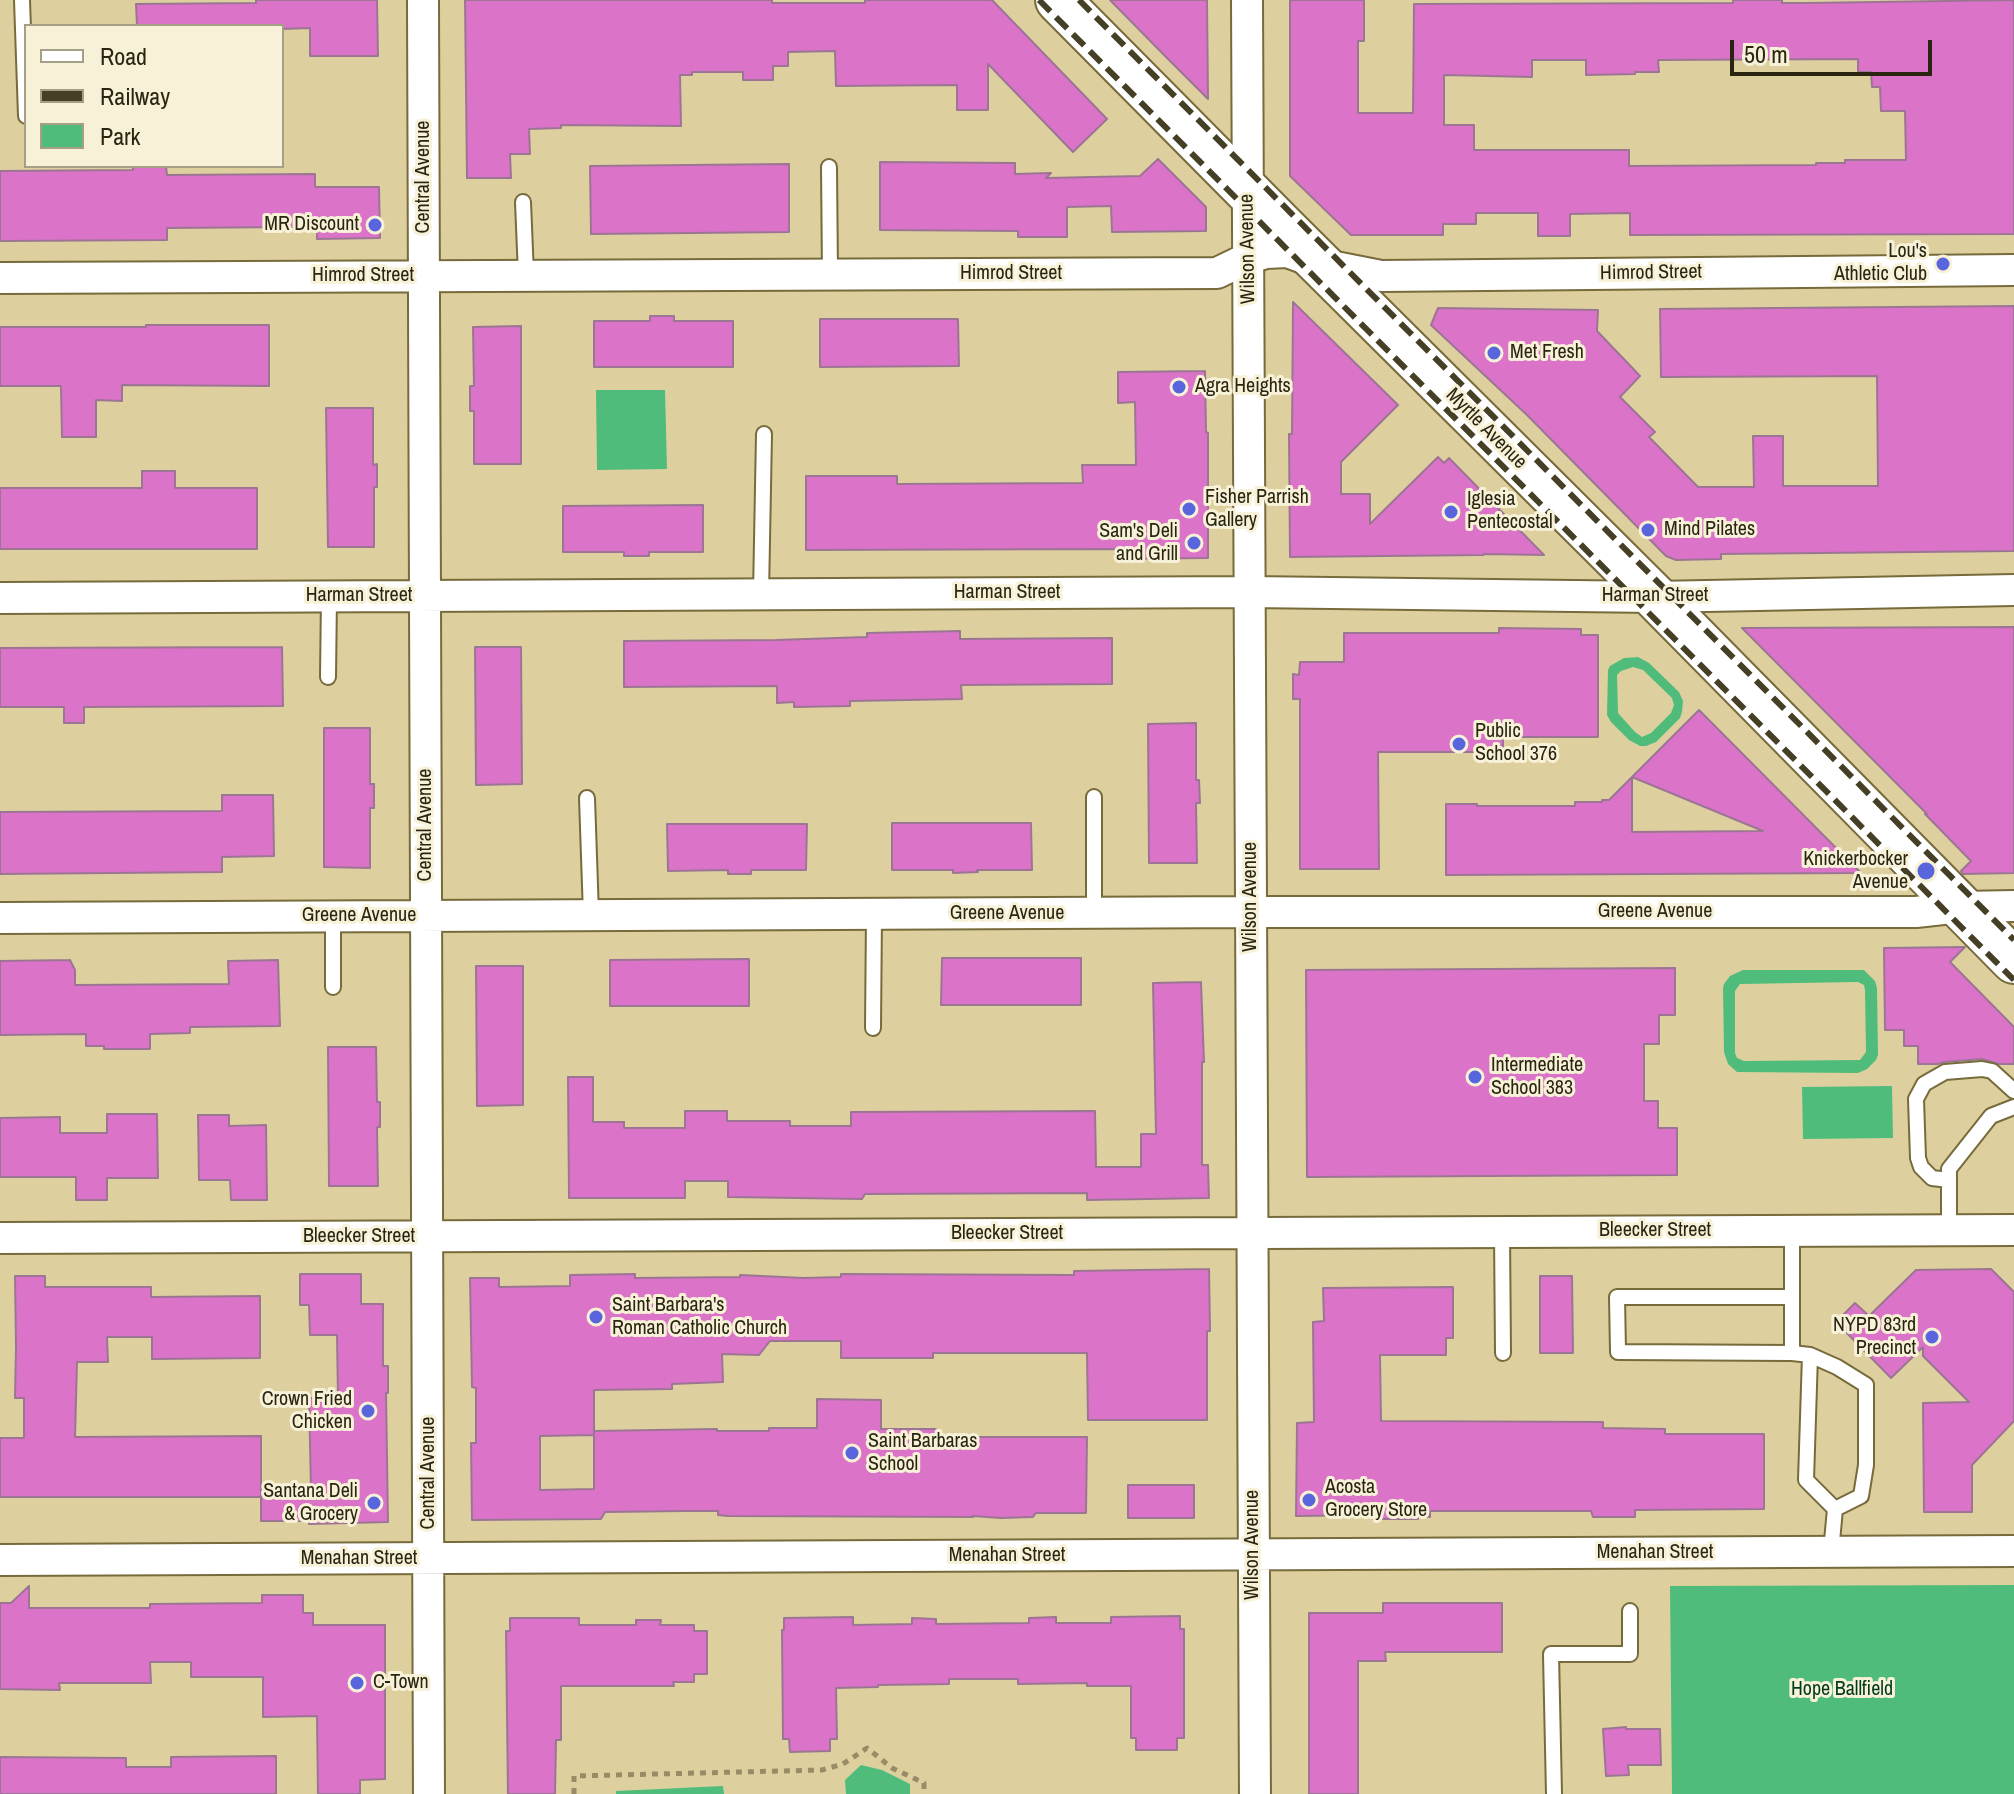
<!DOCTYPE html>
<style>
body{margin:0}
#map{position:relative;width:2014px;height:1794px;overflow:hidden;background:#ded09e;font-family:"Archivo Narrow",sans-serif}
canvas{display:block}
.legend{position:absolute;left:24px;top:24px;width:260px;height:144px;box-sizing:border-box;background:#f7f1d8;border:2px solid #a59f88;margin:0;padding:10px 14px;list-style:none;font-size:24px;color:#2a2511}
.legend li{display:flex;align-items:center;gap:16px;height:40px}
.legend b{width:40px;border:2px solid #a59f88}
.scale{position:absolute;left:1730px;top:40px;width:202px;height:36px;box-sizing:border-box;border:4px solid #2a2511;border-top:0;padding-left:10px;font-size:24px;line-height:28px;white-space:nowrap;color:#2a2511;-webkit-text-stroke:6px #f7f1d8;paint-order:stroke}
</style>
<div id="map">
<canvas width="2014" height="1794"></canvas>
<ul class="legend">
<li><b style="height:10px;background:#fff"></b>Road</li>
<li><b style="height:10px;background:#453f26"></b>Railway</li>
<li><b style="height:22px;background:#4fbc7b"></b>Park</li>
</ul>
<div class="scale">50 m</div>
</div>
<script>
const ctx = document.querySelector('canvas').getContext('2d');
ctx.lineJoin = 'round';
function fillPath(path, color) { ctx.fillStyle = color; ctx.fill(path, 'evenodd'); }
const shape = rows => new Path2D(rows.map(r => 'M' + r).join(''));
function strokePath(path, color, width, dash) { ctx.strokeStyle = color; ctx.lineWidth = width; ctx.lineCap = dash ? 'butt' : 'round'; ctx.setLineDash(dash || []); ctx.stroke(path); }
function label(font, color, halo, rows, align = 'center') {
  ctx.font = font + ' "Archivo Narrow",sans-serif'; ctx.lineWidth = 6; ctx.setLineDash([]); ctx.textBaseline = 'middle'; ctx.strokeStyle = halo; ctx.fillStyle = color; for (const [text, x, y, turn = 0] of rows) {
    ctx.save(); ctx.translate(x, y); ctx.rotate((+turn || 0) * Math.PI / 180); ctx.textAlign = isNaN(turn) ? turn : align; if (halo) ctx.strokeText(text, 0, 0); ctx.fillText(text, 0, 0); ctx.restore();
  }
}
fillPath(shape([
 [596,390,665,390,667,469,597,470],
 [1638,657,1649,663,1679,692,1683,701,1682,712,1680,718,1656,742,1646,746,1640,746,1629,740,1611,722,1607,715,1608,670,1610,666,1624,658],
 [1633,667,1643,670,1672,698,1674,705,1671,713,1651,733,1642,737,1635,732,1618,713,1617,675,1621,671],
 [1743,970,1864,970,1875,981,1877,988,1878,1055,1876,1060,1867,1069,1858,1073,1737,1072,1728,1064,1724,1052,1723,988,1724,984,1730,976],
 [1858,982,1864,985,1865,990,1866,1052,1860,1060,1744,1061,1737,1058,1735,1053,1735,991,1740,984],
 [1892,1086,1893,1138,1803,1139,1802,1087],
 [2014,1585,2014,1794,1672,1794,1670,1586],
 [861,1765,882,1770,910,1784,910,1794,846,1794,845,1780],
 [723,1786,724,1794,616,1794,616,1791]
]), '#4fbc7b');
const building = shape([
 [256,0,377,0,378,56,310,56,310,28,282,29,282,26,137,26,136,4,256,3,256,0],
 [465,0,772,0,772,3,865,3,865,0,992,0,1107,119,1073,152,988,64,988,110,957,110,957,85,836,86,835,51,788,52,788,66,773,66,773,80,743,80,743,72,692,72,692,75,680,75,681,126,561,125,561,128,529,129,530,154,510,154,511,178,467,178,465,0],
 [1110,0,1207,0,1208,99,1168,59,1110,0],
 [1290,0,1364,0,1364,41,1358,41,1358,113,1413,113,1414,4,1733,3,1733,0,1782,0,1782,3,1806,3,2014,0,2014,234,1630,235,1630,213,1570,214,1570,236,1538,236,1538,213,1476,213,1476,224,1443,224,1443,235,1351,235,1290,176,1290,0],
 [1858,59,1858,72,1871,72,1872,87,1880,87,1881,111,1905,111,1906,160,1845,160,1845,163,1816,163,1816,165,1629,166,1629,150,1474,150,1474,125,1444,125,1444,75,1532,77,1532,60,1586,60,1586,75,1635,74,1635,72,1659,72,1658,60,1858,59],
 [1158,159,1206,207,1206,231,1112,232,1111,206,1067,207,1067,237,1018,237,1018,231,880,230,880,162,1015,163,1015,174,1051,173,1046,178,1140,176,1158,159],
 [789,164,789,232,591,234,590,166,789,164],
 [133,166,166,166,167,175,315,174,315,187,379,187,380,238,317,239,317,228,293,227,167,228,167,240,0,241,0,171,133,170,133,166],
 [1293,302,1398,405,1341,462,1341,494,1370,494,1370,524,1438,457,1444,463,1449,458,1544,555,1484,554,1483,555,1290,557,1289,434,1292,434,1293,302],
 [2014,306,2014,551,1721,554,1721,559,1676,560,1666,556,1527,415,1431,325,1438,308,1598,310,1597,331,1640,376,1620,397,1655,432,1649,437,1698,487,1754,487,1753,436,1783,436,1783,486,1878,486,1877,376,1661,377,1660,309,2014,306],
 [650,316,674,316,674,321,733,321,733,367,594,367,594,321,650,321,650,316],
 [820,319,958,319,959,366,820,367,820,319],
 [146,325,269,325,269,386,122,385,122,401,96,400,96,437,62,437,61,386,0,386,0,327,146,327,146,325],
 [521,326,521,464,474,464,474,411,470,411,470,386,474,386,473,327,521,326],
 [1205,371,1206,432,1208,433,1208,558,1115,559,1115,549,806,550,806,476,897,476,897,484,1083,483,1082,465,1136,465,1135,402,1118,403,1118,372,1205,371],
 [326,408,373,408,373,465,377,464,377,487,374,487,374,547,328,547,326,408],
 [142,471,175,471,175,488,257,488,257,549,0,549,0,488,142,488,142,471],
 [703,505,703,552,649,552,649,556,624,556,624,552,563,552,563,506,703,505],
 [2014,627,2014,873,1963,874,1961,871,1971,861,1925,814,1927,814,1742,628,2014,627],
 [1499,628,1581,629,1581,635,1598,635,1598,737,1503,737,1503,752,1378,752,1379,869,1300,869,1300,699,1293,699,1293,674,1299,675,1300,662,1344,662,1344,633,1499,633,1499,628],
 [960,631,960,639,1112,638,1112,684,961,685,962,699,850,701,850,706,794,707,794,702,777,703,777,686,624,687,624,641,776,640,867,637,867,633,960,631],
 [282,647,283,706,84,707,84,723,64,723,64,707,0,707,0,648,282,647],
 [475,647,521,647,522,784,476,785,475,647],
 [1699,710,1861,873,1446,875,1446,804,1477,804,1477,806,1575,806,1575,802,1602,802,1602,800,1609,800,1632,777,1632,832,1763,831,1632,777,1699,710],
 [1196,723,1196,780,1199,780,1200,803,1196,803,1197,863,1149,863,1148,724,1196,723],
 [324,728,370,728,370,784,374,784,374,808,370,808,370,868,324,867,324,728],
 [222,795,273,795,274,856,222,857,222,872,0,874,0,812,222,811,222,795],
 [892,823,1031,823,1032,870,977,870,978,872,953,873,953,870,892,870,892,823],
 [667,824,807,824,806,870,751,870,751,874,728,874,728,870,668,871,667,824],
 [1965,947,1950,962,2014,1027,2014,1064,1999,1064,1982,1059,1944,1062,1938,1064,1918,1064,1918,1046,1904,1046,1904,1030,1885,1030,1884,948,1965,947],
 [942,958,1081,958,1081,1005,941,1005,942,958],
 [749,959,749,1006,610,1006,610,960,749,959],
 [70,960,75,970,75,985,229,984,228,961,278,960,280,1026,190,1027,190,1033,150,1034,150,1049,104,1049,104,1046,86,1046,86,1034,0,1035,0,961,70,960],
 [476,966,523,966,523,1105,477,1106,476,966],
 [1675,968,1675,1015,1659,1015,1659,1044,1644,1044,1644,1101,1658,1101,1658,1128,1677,1128,1677,1175,1307,1177,1306,970,1675,968],
 [1201,982,1204,1062,1202,1062,1202,1165,1208,1165,1209,1198,1087,1200,1087,1193,865,1194,862,1199,728,1197,728,1181,685,1181,685,1198,569,1198,568,1077,593,1077,593,1122,624,1122,624,1128,685,1128,685,1111,727,1111,727,1121,790,1121,790,1126,851,1126,851,1112,1095,1111,1096,1167,1141,1167,1141,1134,1156,1134,1153,983,1201,982],
 [328,1047,376,1047,377,1102,380,1102,380,1127,377,1127,378,1186,329,1186,328,1047],
 [107,1114,157,1114,158,1178,107,1178,107,1200,76,1200,76,1177,0,1177,0,1118,60,1117,60,1133,107,1133,107,1114],
 [198,1115,229,1115,229,1126,266,1125,267,1200,231,1200,230,1180,199,1180,198,1115],
 [1209,1269,1210,1331,1207,1331,1207,1420,1088,1420,1087,1353,933,1353,933,1358,841,1358,841,1341,770,1341,759,1355,722,1354,723,1382,672,1384,672,1389,594,1390,594,1435,540,1436,540,1490,594,1489,594,1431,717,1429,717,1431,769,1431,769,1428,817,1428,817,1399,881,1400,881,1429,936,1429,936,1437,1087,1437,1086,1513,1036,1513,1033,1517,1001,1518,973,1516,973,1517,728,1516,718,1515,718,1511,685,1511,605,1512,601,1519,472,1520,471,1443,476,1443,476,1388,472,1387,470,1278,499,1278,499,1287,570,1286,570,1275,635,1274,635,1278,740,1277,740,1275,804,1278,841,1277,841,1274,1074,1275,1074,1271,1209,1269],
 [1991,1269,2014,1292,2014,1421,1972,1465,1972,1512,1924,1512,1923,1403,1969,1402,1923,1356,1923,1347,1891,1378,1836,1322,1855,1303,1869,1316,1916,1270,1991,1269],
 [300,1274,361,1274,361,1304,383,1304,383,1366,388,1366,388,1393,386,1393,388,1522,309,1524,309,1521,261,1521,261,1489,311,1489,309,1398,338,1398,337,1335,310,1335,309,1305,300,1305,300,1274],
 [15,1276,45,1276,45,1287,151,1287,151,1297,260,1296,260,1358,152,1359,152,1337,107,1337,108,1362,77,1362,75,1437,261,1436,261,1497,0,1497,0,1438,24,1438,24,1398,15,1398,16,1346,15,1276],
 [1540,1276,1572,1276,1573,1353,1540,1353,1540,1276],
 [1453,1287,1453,1338,1446,1338,1446,1355,1380,1355,1381,1421,1603,1422,1603,1428,1665,1429,1665,1434,1764,1434,1764,1509,1635,1510,1635,1517,1593,1517,1591,1511,1430,1511,1430,1517,1418,1517,1418,1519,1373,1519,1373,1515,1296,1516,1297,1423,1314,1422,1313,1322,1324,1321,1323,1288,1453,1287],
 [1128,1485,1194,1485,1194,1518,1128,1518,1128,1485],
 [29,1586,29,1608,150,1608,150,1604,262,1603,262,1595,303,1595,303,1613,313,1613,313,1625,385,1625,385,1779,360,1780,360,1794,318,1794,317,1716,263,1717,263,1677,191,1677,191,1662,150,1662,151,1683,59,1683,60,1690,0,1689,0,1603,11,1603,29,1586],
 [1383,1603,1502,1603,1502,1652,1385,1652,1386,1661,1358,1661,1358,1794,1309,1794,1309,1613,1383,1613,1383,1603],
 [1180,1616,1180,1629,1184,1629,1184,1738,1177,1738,1177,1750,1136,1750,1136,1738,1131,1738,1131,1686,1087,1686,1087,1683,1018,1684,1018,1679,949,1679,949,1684,878,1685,878,1687,836,1688,837,1739,830,1739,830,1751,790,1752,789,1739,783,1739,782,1630,784,1630,784,1618,853,1617,853,1625,912,1624,912,1618,936,1619,936,1624,1029,1623,1029,1618,1056,1617,1056,1623,1111,1623,1111,1617,1180,1616],
 [510,1618,579,1618,579,1625,636,1625,636,1620,661,1620,660,1625,694,1625,694,1631,707,1631,707,1674,694,1674,694,1682,673,1682,674,1686,561,1686,561,1740,556,1740,555,1794,508,1794,506,1631,510,1631,510,1618],
 [1626,1727,1626,1729,1660,1729,1661,1765,1628,1765,1629,1775,1606,1776,1603,1729,1626,1727],
 [276,1756,276,1794,0,1794,0,1757,126,1758,126,1767,171,1767,171,1757,276,1756]
]);
fillPath(building, '#db73c8');
strokePath(building, '#9d7594', 2);
const lane = shape([
 [22,0,26,116],
 [829,167,830,274],
 [523,202,526,275],
 [761,594,764,434],
 [328,677,329,596],
 [1094,797,1094,913],
 [587,798,591,915],
 [333,916,333,987],
 [873,1028,874,914],
 [1949,1180,1932,1178,1921,1167,1918,1158,1916,1099,1924,1084,1945,1072,1982,1069,1992,1071,2014,1091],
 [1949,1230,1949,1169,1991,1116,2014,1107],
 [1792,1231,1792,1353,1810,1355,1837,1367,1866,1385,1866,1465,1861,1496,1835,1509,1831,1552],
 [1502,1232,1503,1353],
 [1792,1297,1617,1297,1618,1352,1792,1353],
 [1810,1355,1806,1480,1835,1509],
 [1554,1794,1551,1654,1630,1654,1630,1611]
]);
const street = shape([
 [423,0,429,1794],
 [1247,0,1255,1794],
 [0,278,1217,273,1248,258,1266,253,1287,252,1320,264,1381,276,2014,270],
 [0,598,1250,592,1655,597,2014,590],
 [0,918,1251,912,1916,912,1961,907,2014,906],
 [0,1238,2014,1230],
 [0,1560,2014,1551]
]);
const primary = shape([
 [1058,0,1284,228,1655,597,2014,961]
]);
strokePath(lane, '#776a3b', 18);
strokePath(street, '#776a3b', 34);
strokePath(primary, '#776a3b', 48);
strokePath(shape([
 [574,1794,574,1776,822,1770,843,1764,867,1748,892,1768,924,1783,924,1794]
]), '#978c66', 5, [6, 6]);
strokePath(lane, '#fff', 14);
strokePath(street, '#fff', 30);
strokePath(primary, '#fff', 44);
strokePath(shape([
 [1039,0,2014,980],
 [1079,0,2014,940]
]), '#453f26', 6, [16, 8]);
for (const [x, y, r, color] of [
 [375,225,8,"#5965dc"],
 [1943,264,8,"#5965dc"],
 [1494,353,8,"#5965dc"],
 [1179,387,8,"#5965dc"],
 [1189,509,8,"#5965dc"],
 [1451,512,8,"#5965dc"],
 [1648,530,8,"#5965dc"],
 [1194,543,8,"#5965dc"],
 [1459,744,8,"#5965dc"],
 [1926,871,10,"#5965dc"],
 [1475,1077,8,"#5965dc"],
 [596,1317,8,"#5965dc"],
 [1932,1337,8,"#5965dc"],
 [368,1411,8,"#5965dc"],
 [852,1453,8,"#5965dc"],
 [1309,1500,8,"#5965dc"],
 [374,1503,8,"#5965dc"],
 [357,1683,8,"#5965dc"]
]) { const dot = new Path2D(); dot.arc(x, y, r, 0, 2 * Math.PI); ctx.fillStyle = color; ctx.fill(dot); strokePath(dot, '#f7f1d8', 3); }
label('20px', '#2a2511', '#f7f1d8', [
 ["Central Avenue",424,177,-90],
 ["Wilson Avenue",1248,249,-91],
 ["Himrod Street",1651,273,-1],
 ["Himrod Street",1011,274],
 ["Himrod Street",363,276],
 ["Myrtle Avenue",1486,429,45],
 ["Harman Street",1007,593],
 ["Harman Street",359,596],
 ["Harman Street",1655,596],
 ["Central Avenue",426,825,-90],
 ["Wilson Avenue",1251,897,-90],
 ["Greene Avenue",1655,912],
 ["Greene Avenue",1007,914],
 ["Greene Avenue",359,916],
 ["Bleecker Street",1655,1231],
 ["Bleecker Street",1007,1234],
 ["Bleecker Street",359,1237],
 ["Central Avenue",429,1473,-90],
 ["Wilson Avenue",1253,1545,-90],
 ["Menahan Street",1655,1553],
 ["Menahan Street",1007,1556],
 ["Menahan Street",359,1559]
]);
label('20px', '#2a2511', '#f7f1d8', [
 ["MR Discount",359,225,"right"],
 ["Lou's",1927,252,"right"],
 ["Athletic Club",1927,275,"right"],
 ["Met Fresh",1510,353],
 ["Agra Heights",1195,387],
 ["Fisher Parrish",1205,498],
 ["Gallery",1205,521],
 ["Iglesia",1467,500],
 ["Pentecostal",1467,523],
 ["Mind Pilates",1664,530],
 ["Sam's Deli",1178,532,"right"],
 ["and Grill",1178,555,"right"],
 ["Public",1475,732],
 ["School 376",1475,755],
 ["Knickerbocker",1908,860,"right"],
 ["Avenue",1908,883,"right"],
 ["Intermediate",1491,1066],
 ["School 383",1491,1089],
 ["Saint Barbara's",612,1306],
 ["Roman Catholic Church",612,1329],
 ["NYPD 83rd",1916,1326,"right"],
 ["Precinct",1916,1349,"right"],
 ["Crown Fried",352,1400,"right"],
 ["Chicken",352,1423,"right"],
 ["Saint Barbaras",868,1442],
 ["School",868,1465],
 ["Acosta",1325,1488],
 ["Grocery Store",1325,1511],
 ["Santana Deli",358,1492,"right"],
 ["& Grocery",358,1515,"right"],
 ["C-Town",373,1683]
], 'left');
label('20px', '#003a1c', '#f7f1d8', [
 ["Hope Ballfield",1842,1690]
]);
</script>
